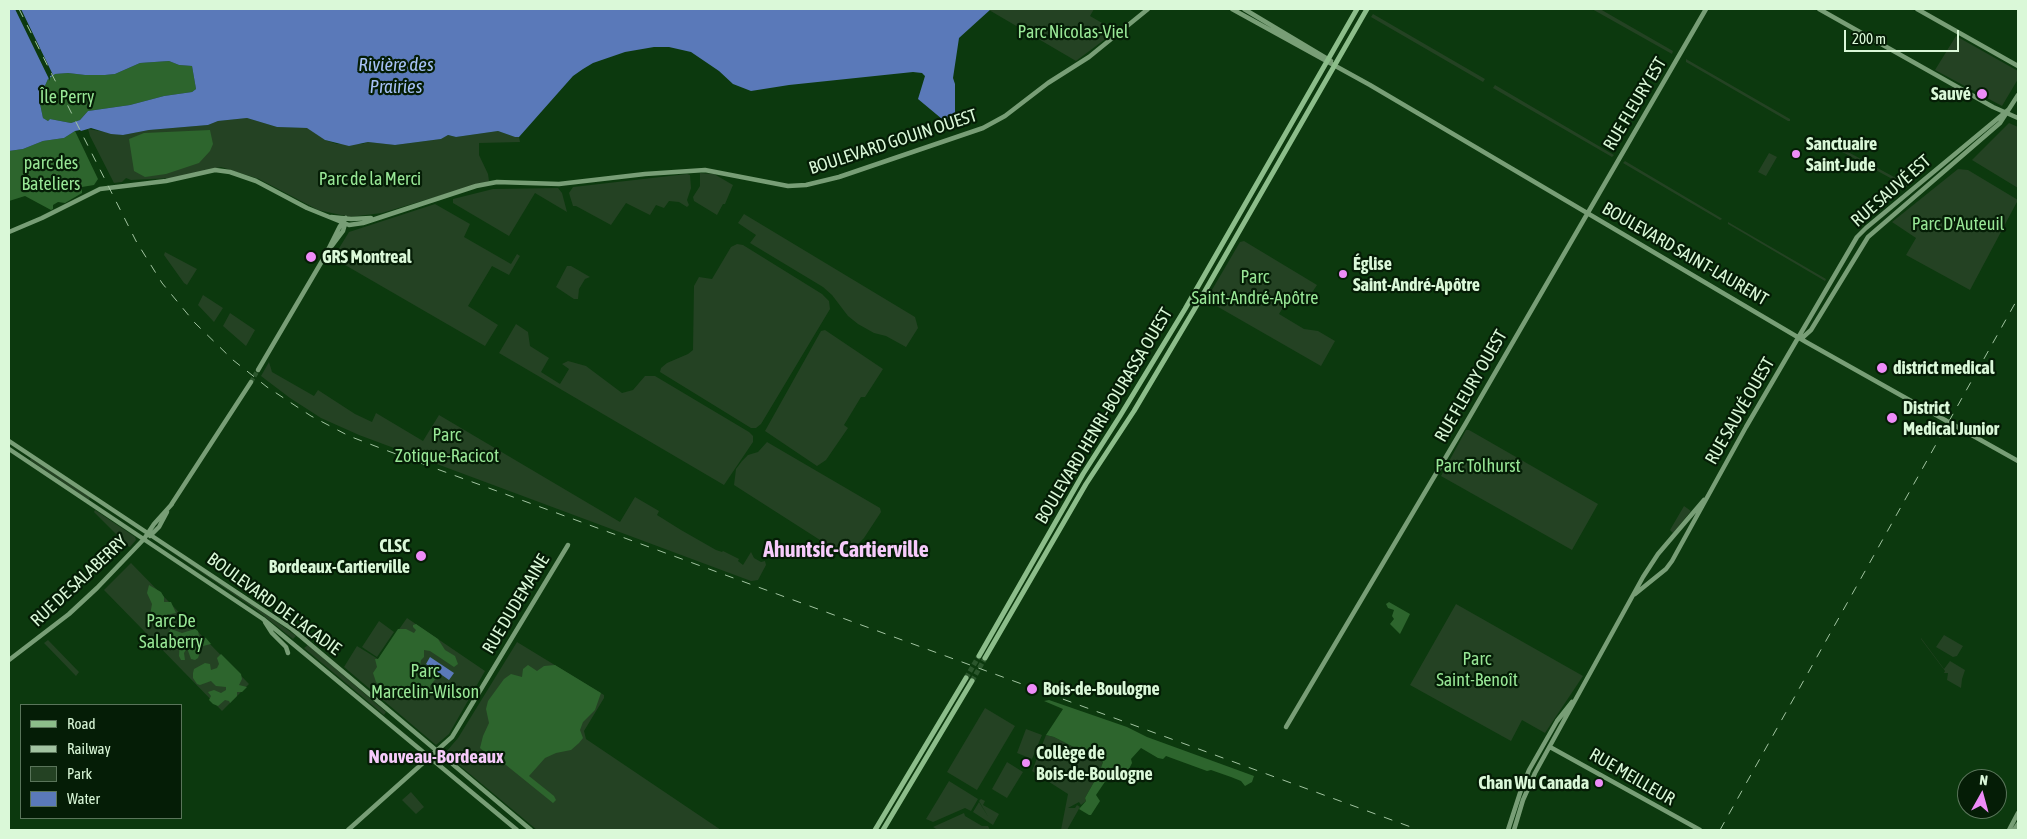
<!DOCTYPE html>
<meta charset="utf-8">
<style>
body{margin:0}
#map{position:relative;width:2027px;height:839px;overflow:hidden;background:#0c390e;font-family:"Asap Condensed",sans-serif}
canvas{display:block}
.frame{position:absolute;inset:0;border:10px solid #daf8d8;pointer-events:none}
.legend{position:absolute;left:20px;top:704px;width:162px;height:115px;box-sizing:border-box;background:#051d06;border:1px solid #5a755a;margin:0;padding:6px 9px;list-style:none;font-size:15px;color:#daf8d8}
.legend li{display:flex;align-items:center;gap:10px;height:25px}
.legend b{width:25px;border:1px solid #5a755a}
.north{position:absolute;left:1957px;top:769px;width:50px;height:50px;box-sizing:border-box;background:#051d06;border:1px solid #5a755a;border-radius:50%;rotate:7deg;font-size:14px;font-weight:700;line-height:20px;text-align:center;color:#daf8d8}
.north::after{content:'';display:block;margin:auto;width:18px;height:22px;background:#ee8cf8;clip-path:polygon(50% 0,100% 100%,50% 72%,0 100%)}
.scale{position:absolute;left:1844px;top:30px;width:115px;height:22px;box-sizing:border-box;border:2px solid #daf8d8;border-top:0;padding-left:6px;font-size:15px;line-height:18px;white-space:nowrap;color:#daf8d8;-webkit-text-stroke:4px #051d06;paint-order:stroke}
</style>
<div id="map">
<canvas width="2027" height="839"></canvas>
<div class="frame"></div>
<ul class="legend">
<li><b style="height:6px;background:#8cbd8a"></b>Road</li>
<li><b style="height:6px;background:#a2c4a1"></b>Railway</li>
<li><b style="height:14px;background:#244223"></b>Park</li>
<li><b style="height:14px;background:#5a79b9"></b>Water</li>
</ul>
<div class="north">N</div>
<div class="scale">200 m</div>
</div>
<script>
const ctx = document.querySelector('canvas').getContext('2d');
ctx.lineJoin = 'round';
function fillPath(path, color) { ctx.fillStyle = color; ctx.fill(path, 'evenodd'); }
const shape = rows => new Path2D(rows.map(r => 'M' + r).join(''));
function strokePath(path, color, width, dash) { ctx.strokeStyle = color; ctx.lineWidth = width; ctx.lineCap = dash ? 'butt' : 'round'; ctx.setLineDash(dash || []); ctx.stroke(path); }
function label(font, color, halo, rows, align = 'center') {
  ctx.font = font + ' "Asap Condensed",sans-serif'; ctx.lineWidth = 4.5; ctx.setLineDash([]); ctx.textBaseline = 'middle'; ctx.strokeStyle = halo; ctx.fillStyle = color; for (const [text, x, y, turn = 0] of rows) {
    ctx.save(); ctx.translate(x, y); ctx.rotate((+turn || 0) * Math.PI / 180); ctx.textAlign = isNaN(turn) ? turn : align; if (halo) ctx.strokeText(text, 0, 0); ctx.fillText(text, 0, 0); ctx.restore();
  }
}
fillPath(shape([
 [991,9,1094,9,1090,16,1116,31,1076,61,989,10],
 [1592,9,1600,9,1673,51,1672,54],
 [1373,14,1485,79,1483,82,1371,17],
 [1956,36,2018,71,2018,79,2002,106,1935,70],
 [1686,59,1790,119,1790,121,1788,121,1686,62],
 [1495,85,1614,155,1612,157,1493,88],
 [247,118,277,127,308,128,325,140,337,144,362,144,368,142,395,145,441,139,447,135,456,137,498,131,515,137,519,137,520,142,479,143,479,155,488,174,489,181,382,213,350,217,318,210,259,179,221,167,172,178,131,180,126,178,122,182,114,183,90,136,88,129,123,135,149,130,208,125,218,121],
 [2009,123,2018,127,2018,188,1972,160],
 [1824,139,1907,184,1907,187,1824,142],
 [1769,153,1777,157,1766,176,1758,172],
 [1625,161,1721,218,1722,219,1720,220,1623,163],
 [1958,169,1968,170,2018,200,1970,290,1906,255,1916,238,1892,222],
 [700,173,714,174,733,185,725,204,723,204,717,215,694,201,693,197,700,186],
 [687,174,690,175,691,188,687,200,689,205,687,207,679,202,669,201,664,208,656,205,650,215,626,203,611,225,576,206,573,206,569,193,573,187],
 [558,188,562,193,567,212,535,193,509,236,453,203,453,199,493,189],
 [435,204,470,224,464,237,511,264,517,254,520,256,509,275,492,266,468,306,498,325,485,346,333,258,349,232],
 [744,214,915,317,918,328,906,347,886,336,874,333,858,324,848,316,832,295,823,287,750,243,756,235,738,223],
 [1728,222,1826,279,1825,281,1728,224],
 [1244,241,1317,285,1309,297,1294,289,1279,314,1304,329,1318,331,1335,341,1321,366,1206,300,1240,242],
 [737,244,743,245,822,294,829,301,830,309,761,424,756,428,751,428,660,372,661,368,667,363,688,354,693,350,694,286,699,277,712,279,731,247],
 [165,252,197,269,187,285,184,283,164,255],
 [567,266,571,266,590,277,585,279,579,289,578,299,574,299,556,287],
 [203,295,223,308,214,322,198,305],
 [230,313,255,330,246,346,223,326],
 [516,324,528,332,530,346,549,358,541,372,560,384,569,369,562,364,568,361,586,366,622,393,633,390,645,376,655,376,749,432,753,436,753,442,724,485,499,353],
 [825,330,883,369,865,397,861,397,844,425,848,428,826,460,817,466,765,431,821,331],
 [269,362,272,372,314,396,318,390,355,414,372,422,376,413,423,441,439,415,620,522,635,497,659,511,657,515,681,530,716,550,722,552,723,551,739,559,738,561,743,565,751,552,754,558,761,562,765,561,766,565,758,580,751,581,359,435,321,418,290,398,261,376],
 [1466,430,1469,430,1598,504,1572,550,1441,476],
 [767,442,880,508,881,512,864,538,848,554,841,552,820,540,734,485,736,469,742,461,748,455,758,452],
 [31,458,90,497,89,500,30,460],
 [1684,506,1691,511,1673,533,1670,530],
 [95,510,135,537,136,540,130,547,128,546,94,512],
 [157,542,273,619,296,636,293,639,255,609],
 [131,563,249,684,222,711,104,590],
 [1456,604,1583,676,1545,733,1522,720,1511,741,1410,685],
 [407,618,485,671,449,734,436,745,344,667,357,646,378,659],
 [379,621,394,632,377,657,362,647],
 [1944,635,1963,646,1957,656,1953,657,1936,647],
 [1921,638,1944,669,1950,661,1965,670,1962,679,1961,688,1947,680,1948,673,1944,673,1945,671,1921,639],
 [48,640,79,672,76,676,44,643],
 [517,642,604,695,604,698,584,731,586,739,721,830,537,830,446,754,446,752,458,738],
 [308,645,386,712,384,715,304,648],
 [985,708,1015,726,977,790,947,772],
 [1026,729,1042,735,1032,759,1017,753],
 [1046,735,1054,737,1103,762,1099,773,1085,798,1086,801,1081,805,1079,802,1068,808,1075,808,1077,805,1080,807,1067,830,1061,830,1068,794,1032,771],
 [1007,762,1023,772,1007,798,992,789],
 [949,781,978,799,971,811,965,808,933,822,926,819],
 [411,792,424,807,416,814,402,800],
 [981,799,985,801,983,805,999,814,993,825,992,822,993,825,973,812,979,802,989,818,979,801],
 [964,813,965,816,982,826,988,826,990,830,938,830,933,827]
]), '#244223');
fillPath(shape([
 [169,61,179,65,192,66,196,89,192,92,164,96,130,105,88,111,80,120,71,123,50,119,48,121,43,118,39,99,48,79,54,74,68,73,85,75,105,75,115,74,140,63],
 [210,130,213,144,210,151,199,163,166,174,145,177,134,171,129,139,144,133],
 [75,131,98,179,94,185,82,187,82,193,65,203,58,202,53,205,53,209,51,210,25,196,9,201,9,151,23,149,43,141,64,138],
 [149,585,161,592,164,597,164,602,171,602,176,613,160,616,150,615,152,604,147,593],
 [1389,602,1410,614,1400,634,1390,624,1394,619,1392,616,1394,610,1388,608,1386,604],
 [416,624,438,639,445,650,455,656,458,664,454,667,430,651,424,650,424,657,421,660,420,666,437,677,430,686,431,692,405,697,393,697,376,682,373,673,377,667,375,659,378,659,398,629,406,629,414,633,416,630,413,627,413,625],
 [171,629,182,633,195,629,198,631,199,636,206,638,211,644,203,646,196,642,200,652,198,658,195,660,191,659,187,648,184,653,185,660,181,660,179,656,180,640,176,639,174,644,168,641,167,634],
 [221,654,241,674,242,679,239,685,247,687,242,692,237,692,237,696,230,703,229,701,225,700,218,706,213,704,209,700,211,696,208,692,214,690,221,693,226,690,226,687,216,686,211,681,200,685,197,684,193,678,193,673,194,669,205,663,210,664,211,670,217,668,219,664,217,658],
 [528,665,537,671,544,666,555,665,601,693,595,710,583,722,580,730,583,738,579,743,571,750,556,753,545,758,529,776,554,796,556,800,553,803,506,765,491,758,480,748,483,736,489,723,486,709,488,701,504,679,511,674,522,677,523,669],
 [1049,700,1127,727,1147,737,1254,776,1252,782,1245,786,1241,781,1231,777,1211,770,1207,771,1166,756,1163,759,1158,758,1141,748,1131,759,1132,763,1127,773,1115,767,1096,795,1100,801,1091,815,1089,815,1079,809,1086,801,1085,798,1099,773,1103,762,1054,737,1046,735,1063,709,1044,701]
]), '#2d652d');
fillPath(shape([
 [9,9,991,9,959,38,953,78,955,84,955,112,952,123,942,119,918,99,925,76,922,73,913,72,789,85,751,91,733,84,719,71,691,52,669,47,654,47,625,52,593,63,583,69,573,76,519,137,515,137,498,131,456,137,448,135,441,139,395,145,368,142,349,146,325,140,307,128,277,127,247,118,218,121,208,125,149,130,123,135,111,134,91,128,81,131,80,130,75,131,64,138,43,141,23,149,9,151],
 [169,61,179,65,192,66,196,89,192,92,164,96,130,105,88,111,80,120,71,123,50,119,48,121,43,118,39,99,48,79,55,74,68,73,85,75,105,75,115,74,140,63],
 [430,657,454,673,449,680,426,664]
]), '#5a79b9');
fillPath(shape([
 [15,9,21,9,53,75,50,76,50,81]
]), '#0c390e');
strokePath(shape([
 [251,382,258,370]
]), '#2b562c', 4.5, [4.5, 2]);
strokePath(shape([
 [966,678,979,656],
 [972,681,985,658]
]), '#2b562c', 5, [5, 2.5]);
strokePath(shape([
 [1232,9,1370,85,1806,342,2018,461],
 [1244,9,1331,61],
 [1819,9,1993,107,2018,118],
 [1917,9,2018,66],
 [331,217,351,219,371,218],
 [9,232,42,218,100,189,166,181,215,170,230,172,256,181,307,208,349,225,363,223,476,186,497,182,559,184,645,174,705,170,788,186,806,185,839,177,983,128,1005,116,1048,83,1089,57,1148,9],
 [331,247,343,231,345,224],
 [1801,339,1811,330,1868,237,2000,123,2018,95],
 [258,370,325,256,340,226,346,218],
 [9,441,292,629,531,830],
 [9,449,263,619,517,830],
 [171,505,251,382],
 [150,536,159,527,167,512],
 [1635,594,1666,569,1672,561,1746,427,1857,237,1866,228,2008,110],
 [265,622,272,633,286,647,288,653],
 [9,660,69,614,97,588,144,539,154,524,172,504],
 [1286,727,1466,423,1706,9],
 [1550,747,1700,830],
 [348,830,452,737,568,545],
 [1508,830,1520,793,1529,770,1557,721,1572,702],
 [1514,830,1523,800,1535,773,1643,577,1658,554,1704,500],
 [2009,830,2018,813],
 [2014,830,2018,824]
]), '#789e76', 4.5);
strokePath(shape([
 [979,656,1083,474,1120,416,1185,309,1357,9],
 [985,658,1086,484,1134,411,1194,310,1367,9],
 [875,830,966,678],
 [883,830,972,681]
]), '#8cbd8a', 5);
strokePath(shape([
 [19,9,136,241,162,283,195,323,233,360,267,387,311,416,349,436,388,451,1419,830],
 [1720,830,2018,298]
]), '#a2c4a1', 1, [9, 9]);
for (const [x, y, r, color] of [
 [1982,94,6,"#ee8cf8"],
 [1796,154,5,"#ee8cf8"],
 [311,257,6,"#ee8cf8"],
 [1343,274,5,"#ee8cf8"],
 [1882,368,6,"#ee8cf8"],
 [1892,418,6,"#ee8cf8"],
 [421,556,6,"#ee8cf8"],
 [1032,689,6,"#ee8cf8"],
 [1026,763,5,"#ee8cf8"],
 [1599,783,5,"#ee8cf8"]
]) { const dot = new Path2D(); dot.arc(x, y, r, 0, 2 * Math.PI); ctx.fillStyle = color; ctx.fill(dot); strokePath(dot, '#051d06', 2); }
label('18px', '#98e796', '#051d06', [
 ["Parc Nicolas-Viel",1073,32],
 ["Île Perry",67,97],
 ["parc des",51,163],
 ["Bateliers",51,184],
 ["Parc de la Merci",370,179],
 ["Parc D'Auteuil",1958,224],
 ["Parc",1255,277],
 ["Saint-André-Apôtre",1255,298],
 ["Parc",447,435],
 ["Zotique-Racicot",447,456],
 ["Parc Tolhurst",1478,466],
 ["Parc De",171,621],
 ["Salaberry",171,642],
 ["Parc",1477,659],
 ["Saint-Benoît",1477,680],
 ["Parc",425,671],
 ["Marcelin-Wilson",425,692]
]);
label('bold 18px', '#daf8d8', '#051d06', [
 ["Sauvé",1971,94,"right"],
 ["Sanctuaire",1806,144],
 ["Saint-Jude",1806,165],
 ["GRS Montreal",322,257],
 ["Église",1353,264],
 ["Saint-André-Apôtre",1353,285],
 ["district medical",1893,368],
 ["District",1903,408],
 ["Medical Junior",1903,429],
 ["CLSC",410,546,"right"],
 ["Bordeaux-Cartierville",410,567,"right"],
 ["Bois-de-Boulogne",1043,689],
 ["Collège de",1036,753],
 ["Bois-de-Boulogne",1036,774],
 ["Chan Wu Canada",1589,783,"right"]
], 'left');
label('18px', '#daf8d8', '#051d06', [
 ["RUE FLEURY EST",1635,104,-59],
 ["BOULEVARD GOUIN OUEST",893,142,-18],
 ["RUE SAUVÉ EST",1891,191,-41],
 ["BOULEVARD SAINT-LAURENT",1685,254,30],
 ["RUE FLEURY OUEST",1471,386,-60],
 ["RUE SAUVÉ OUEST",1740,411,-60],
 ["BOULEVARD HENRI-BOURASSA OUEST",1104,416,-59],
 ["RUE DE SALABERRY",79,581,-43],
 ["BOULEVARD DE L'ACADIE",274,604,36],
 ["RUE DUDEMAINE",516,604,-59],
 ["RUE MEILLEUR",1632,777,30]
]);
label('italic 19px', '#a6c1f6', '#051d06', [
 ["Rivière des",396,65],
 ["Prairies",396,87]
]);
label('bold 19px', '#f7cbfb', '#051d06', [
 ["Nouveau-Bordeaux",436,757]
]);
label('bold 22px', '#f7cbfb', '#051d06', [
 ["Ahuntsic-Cartierville",846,550]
]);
</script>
